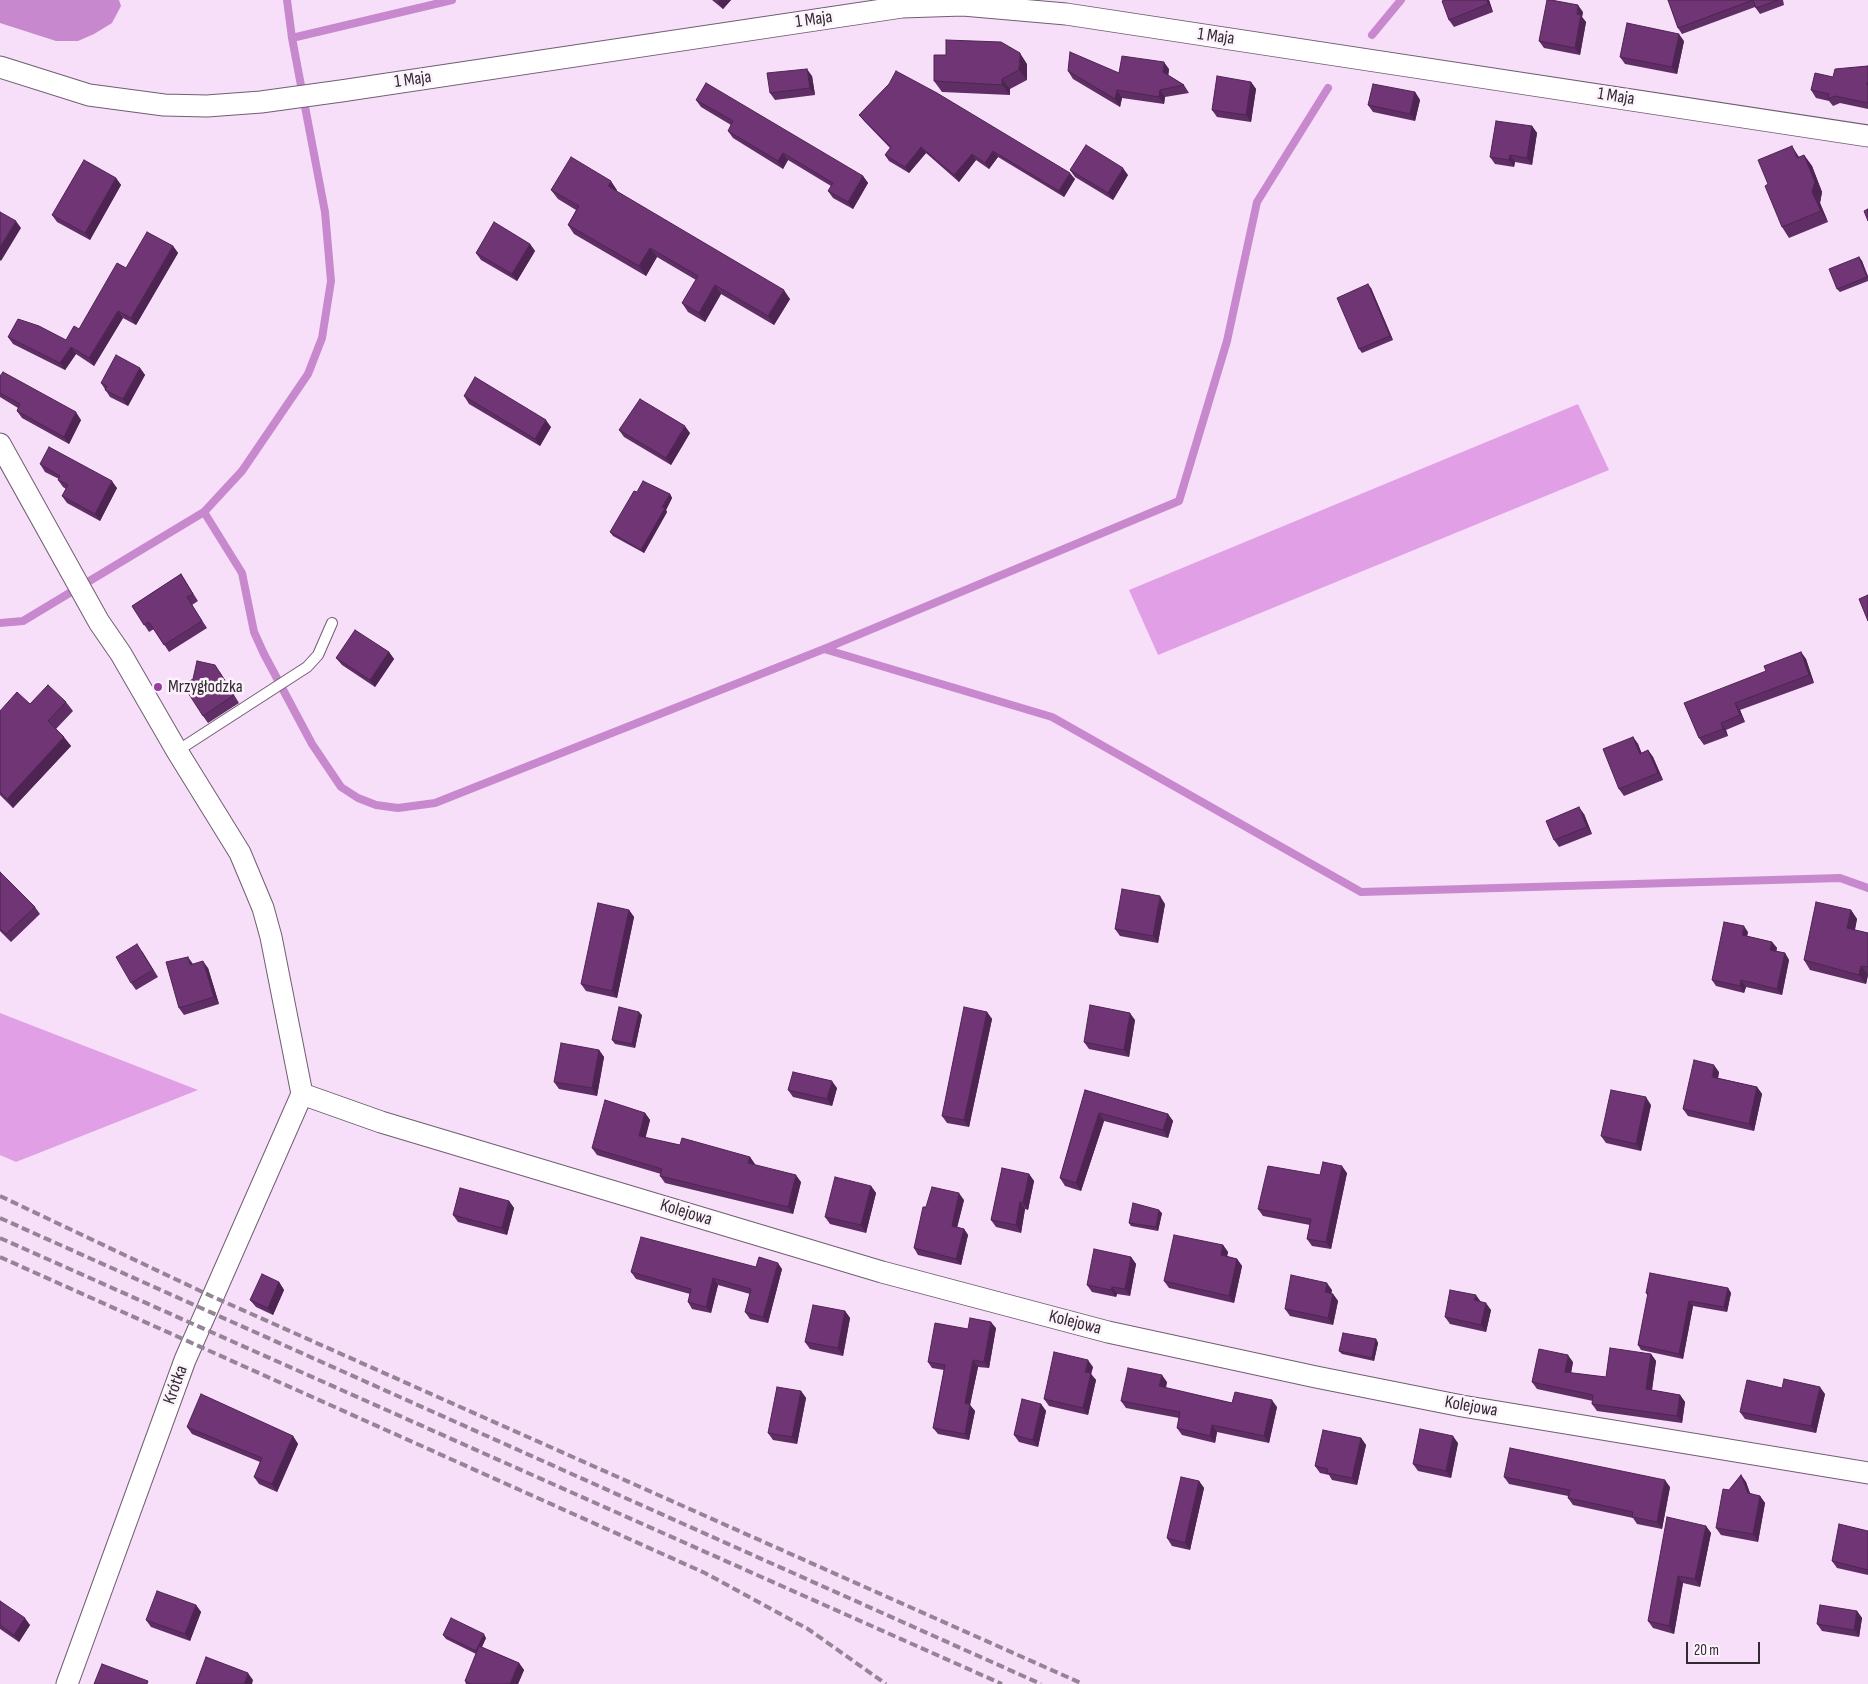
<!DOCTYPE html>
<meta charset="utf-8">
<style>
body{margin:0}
#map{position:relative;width:1868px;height:1684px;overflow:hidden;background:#f7dff9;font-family:"Sofia Sans Condensed",sans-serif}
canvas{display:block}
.scale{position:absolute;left:1686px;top:1642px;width:74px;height:22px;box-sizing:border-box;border:2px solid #322932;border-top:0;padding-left:6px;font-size:15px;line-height:18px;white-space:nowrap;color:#322932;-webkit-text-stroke:4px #fcf2fc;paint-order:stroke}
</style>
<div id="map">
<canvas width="1868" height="1684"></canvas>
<div class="scale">20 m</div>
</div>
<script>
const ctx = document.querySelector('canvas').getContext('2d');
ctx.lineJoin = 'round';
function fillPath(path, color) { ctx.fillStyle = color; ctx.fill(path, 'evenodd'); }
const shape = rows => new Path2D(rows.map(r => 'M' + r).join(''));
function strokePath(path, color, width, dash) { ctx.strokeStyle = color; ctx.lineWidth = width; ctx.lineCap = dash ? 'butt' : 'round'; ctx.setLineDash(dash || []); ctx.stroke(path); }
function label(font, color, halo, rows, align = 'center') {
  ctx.font = font + ' "Sofia Sans Condensed",sans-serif'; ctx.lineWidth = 5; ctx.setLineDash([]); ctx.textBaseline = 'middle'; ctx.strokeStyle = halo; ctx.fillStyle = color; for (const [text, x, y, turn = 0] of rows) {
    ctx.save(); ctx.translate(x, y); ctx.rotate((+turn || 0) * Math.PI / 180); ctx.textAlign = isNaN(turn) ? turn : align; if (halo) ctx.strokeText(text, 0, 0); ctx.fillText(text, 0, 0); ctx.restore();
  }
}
fillPath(shape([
 [1578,404,1609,470,1158,655,1129,590],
 [0,1013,198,1090,16,1162,0,1155]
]), '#e1a0e6');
fillPath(shape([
 [0,0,119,0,121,6,112,23,94,34,78,41,56,41,0,23]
]), '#c888cd');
strokePath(shape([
 [1372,35,1401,0],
 [292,38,452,0],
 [204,512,242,573,254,632,264,654,312,744,341,787,358,798,376,805,398,808,435,803,824,649,1179,501,1227,341,1257,202,1328,88],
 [0,623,23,621,204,512,242,471,308,374,322,338,331,281,325,212,292,38,287,0],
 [824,649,1052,717,1361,892,1840,878,1868,888]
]), '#c888cd', 8);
const service = shape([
 [177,751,307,667,318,655,332,623]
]);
const minor = shape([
 [0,67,89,95,164,105,207,106,261,102,341,91,902,7,963,5,1066,14,1868,136],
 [0,444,99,622,121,654,177,751,240,853,263,908,271,937,302,1094],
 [302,1094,381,1122,882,1272,1108,1332,1316,1377,1462,1406,1868,1473],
 [67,1684,185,1360,302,1094]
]);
strokePath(service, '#715d72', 12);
strokePath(minor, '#715d72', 23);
strokePath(service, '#fff', 10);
strokePath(minor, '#fff', 21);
strokePath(shape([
 [0,1196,211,1296,1083,1684],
 [0,1218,1041,1684],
 [0,1238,1002,1684],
 [0,1257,705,1573,808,1629,886,1684]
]), '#958496', 4, [8, 4]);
fillPath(shape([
 [712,0,731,0,723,9],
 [1444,0,1489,0,1493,12,1454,27,1449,20],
 [1668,0,1783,0,1784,5,1760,14,1755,7,1682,34,1678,28],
 [1583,12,1582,17,1586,22,1580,55,1544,48,1539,41],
 [1684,41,1677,74,1625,64,1620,57],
 [1027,64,1027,80,1010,89,1010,95,942,92,934,81],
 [1868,66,1868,109,1840,103,1833,106,1829,101,1816,98,1811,90,1833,77],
 [1169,69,1168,75,1184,85,1189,93,1165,97,1164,104,1122,98,1120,107,1073,79,1068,71,1119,73],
 [812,76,815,95,775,100,770,93],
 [1251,82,1256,89,1251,122,1217,117,1212,110],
 [889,84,1075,179,1064,197,998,157,989,169,976,160,959,182,926,153,909,173,889,161,885,155,890,148,864,121,859,115],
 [1415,92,1420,100,1415,121,1373,112,1368,105],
 [696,100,863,176,868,183,853,209,833,198,828,191,831,186,788,160,783,169,733,138,728,131,731,125,701,107],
 [1532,126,1537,133,1532,165,1515,162,1514,167,1495,164,1490,157],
 [1804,155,1812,166,1822,192,1820,203,1828,222,1789,238,1782,227,1768,184,1799,157],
 [1070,170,1128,175,1113,200,1075,177],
 [116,178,121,185,90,240,57,222,52,215],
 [551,190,617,190,616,191,790,299,774,325,721,294,705,322,688,312,682,303,696,280,657,257,646,276,574,234,568,225,576,210,558,199],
 [530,244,535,251,517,281,481,260,476,253],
 [173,246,178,253,136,325,123,318,94,366,76,354,65,370,13,344,8,337,66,340,79,329,126,268],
 [1859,257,1862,261,1868,276,1868,281,1840,292,1837,289],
 [1371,288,1393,340,1362,353,1359,349],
 [140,368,145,375,128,406,110,397,101,383],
 [0,376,81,420,69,444,22,418,17,411,18,408,0,397],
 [464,396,551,427,540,446,469,404],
 [619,430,690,433,671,465,624,437],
 [40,464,117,488,100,521,67,503,62,496,66,489,63,487,58,480,59,479,45,472],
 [637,492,670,494,672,498,666,510,667,512,644,553,613,536,610,532],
 [181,574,198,601,192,605,207,628,169,652,154,629,149,632,132,606],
 [389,652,394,659,375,687,342,665,336,658],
 [1801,652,1806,659,1814,683,1740,710,1745,722,1726,730,1728,736,1704,745,1699,738,1766,671],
 [220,672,239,703,208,723,203,716],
 [66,702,73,711,56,729,71,746,13,808,0,795,0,711,30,704],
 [1633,737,1638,744,1641,753,1648,750,1653,757,1663,780,1624,796,1619,789],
 [1584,814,1592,834,1559,847,1554,840],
 [0,872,35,907,40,914,11,942,0,931],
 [1165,904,1158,943,1120,936,1115,929],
 [629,910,634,917,617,998,586,991,581,984],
 [1851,910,1857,919,1855,930,1868,933,1868,975,1866,984,1810,970,1804,960],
 [1748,932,1747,936,1772,942,1777,948,1776,951,1785,953,1789,960,1782,995,1746,987,1744,993,1716,986,1712,980],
 [142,951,158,977,136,990,131,983],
 [193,964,208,968,219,1004,184,1015,179,1008],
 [987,1012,992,1019,969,1127,947,1123,942,1116],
 [642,1015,635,1048,615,1044,612,1040],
 [1135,1020,1129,1057,1089,1049,1084,1042],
 [599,1050,604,1057,597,1096,559,1089,554,1082],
 [1719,1072,1718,1078,1757,1087,1762,1094,1754,1131,1688,1116,1683,1109],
 [837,1088,832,1106,793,1097,788,1090],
 [1085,1090,1168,1114,1173,1121,1168,1138,1104,1121,1081,1191,1065,1186,1060,1178],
 [1651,1105,1641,1151,1606,1143,1601,1136],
 [645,1113,650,1120,645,1138,680,1145,750,1157,755,1165,801,1182,793,1214,665,1183,660,1176,661,1174,597,1155,592,1148],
 [1347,1173,1331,1249,1312,1246,1307,1239,1310,1225,1263,1216,1258,1209,1320,1175],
 [1029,1174,1034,1181,1028,1210,1025,1209,1021,1233,996,1227,991,1220],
 [871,1186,876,1193,866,1233,830,1224,825,1217],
 [964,1200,957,1227,964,1229,968,1235,961,1265,918,1255,914,1248,926,1207],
 [509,1201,514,1208,507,1235,458,1222,453,1215],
 [1162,1213,1158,1231,1131,1226,1129,1223],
 [1223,1245,1228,1252,1227,1256,1237,1259,1242,1266,1234,1303,1169,1288,1164,1281],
 [1131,1257,1136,1264,1130,1296,1117,1294,1116,1297,1092,1292,1087,1285],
 [756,1267,782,1269,768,1323,750,1319,745,1312,750,1294,718,1285,711,1313,692,1309,688,1302,690,1294,636,1279,631,1272],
 [279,1282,284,1290,273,1315,256,1307,250,1300],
 [1728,1288,1731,1293,1727,1312,1693,1306,1683,1359,1641,1350,1638,1345,1648,1296,1646,1293],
 [1332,1290,1331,1294,1333,1294,1338,1301,1333,1325,1290,1316,1285,1309],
 [1480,1302,1491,1310,1486,1332,1450,1324,1445,1317],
 [845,1311,850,1318,843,1356,810,1349,805,1342],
 [996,1328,989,1368,978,1367,970,1405,975,1411,969,1440,938,1434,933,1428,944,1370,932,1368,928,1362,968,1329],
 [1376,1339,1378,1343,1374,1361,1342,1354,1339,1351],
 [1651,1354,1656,1361,1652,1390,1680,1395,1685,1402,1682,1423,1597,1411,1592,1404,1593,1401,1537,1389,1532,1382,1573,1362,1571,1373,1606,1377],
 [1093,1367,1091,1374,1096,1380,1088,1415,1049,1406,1044,1399],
 [1167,1382,1166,1388,1232,1403,1277,1407,1269,1443,1217,1432,1215,1443,1182,1435,1177,1428,1179,1418,1126,1408,1121,1401],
 [1782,1388,1825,1394,1816,1433,1745,1419,1740,1412],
 [801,1391,806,1398,797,1444,773,1440,768,1433],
 [1041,1404,1046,1411,1038,1447,1019,1442,1014,1435],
 [187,1427,293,1436,298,1444,277,1492,259,1484,254,1477,260,1462,192,1434],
 [1361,1438,1366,1445,1357,1485,1332,1480,1329,1475,1320,1473,1315,1466],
 [1458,1443,1451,1478,1418,1471,1413,1464],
 [1741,1475,1746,1482,1750,1494,1760,1496,1765,1503,1758,1542,1721,1535,1716,1528,1729,1490],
 [1504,1477,1670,1487,1662,1529,1637,1524,1633,1518,1573,1505,1568,1498,1568,1496,1509,1484],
 [1199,1481,1204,1488,1190,1550,1172,1546,1167,1538],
 [1706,1526,1711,1533,1700,1587,1683,1583,1674,1634,1653,1628,1648,1621],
 [1868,1531,1868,1575,1837,1568,1832,1561],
 [0,1601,30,1625,19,1642,0,1629],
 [196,1605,201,1612,190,1641,151,1627,146,1620],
 [1857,1611,1862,1618,1859,1637,1822,1631,1817,1624],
 [443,1635,486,1638,482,1647,519,1663,524,1670,518,1684,466,1684,465,1681,476,1654,446,1639]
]), '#5f2e65');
fillPath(shape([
 [720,0,731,0,723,9,718,2],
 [1487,0,1489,0,1493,12,1488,4],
 [1578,5,1583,12,1582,17,1586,22,1580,55,1575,48,1577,14],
 [1679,34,1684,41,1677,74,1672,67],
 [1020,53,1027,64,1027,80,1019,70],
 [1164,62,1169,69,1168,79,1163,72],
 [807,69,812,76,815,95,810,88],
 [1002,79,1010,89,1010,95,1002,85],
 [1251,82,1256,89,1251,122,1246,115],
 [1117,90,1122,98,1120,107,1115,99],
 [1160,90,1165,97,1164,104,1159,97],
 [1415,92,1420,100,1415,121,1410,114],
 [1532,126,1537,133,1532,165,1527,158],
 [1792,146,1799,157,1805,169,1797,158],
 [921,147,926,153,909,173,905,167],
 [993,151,998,157,989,169,985,163],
 [783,153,788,160,783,169,778,161],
 [972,154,976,160,959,182,954,175],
 [1510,155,1515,162,1514,167,1509,160],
 [1804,155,1812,166,1822,192,1820,203,1828,222,1821,211,1812,192],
 [1123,168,1128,175,1113,200,1108,193],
 [1070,173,1075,179,1064,197,1059,191],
 [863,176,868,183,853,209,848,202],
 [116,178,121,185,90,240,85,233],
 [611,181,617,190,614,195,608,186],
 [16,221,21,228,1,261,0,260,0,247],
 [530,244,535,251,517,281,512,274],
 [173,246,178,253,136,325,131,318],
 [650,248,657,257,646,276,639,266],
 [1859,257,1862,261,1868,278,1867,277],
 [1368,284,1371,288,1393,340,1390,336],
 [715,285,721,294,705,322,699,313],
 [784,290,790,299,774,325,768,316],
 [118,311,123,318,94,366,89,358],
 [71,347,76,354,65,370,60,363],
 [140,368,145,375,128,406,123,399],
 [76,412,81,420,69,444,64,437],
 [546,420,551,427,540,446,535,439],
 [685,426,690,433,671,465,666,458],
 [112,481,117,488,100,521,95,514],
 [670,494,672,498,666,510,667,512,644,553,641,550],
 [389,652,394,659,375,687,370,680],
 [1801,652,1806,659,1814,683,1809,675],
 [1735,703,1740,710,1745,722,1740,715],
 [1721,723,1726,730,1728,736,1723,729],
 [64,737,71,746,13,808,7,799],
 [1633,737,1638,744,1645,761,1640,754],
 [1648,750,1653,757,1663,780,1658,773],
 [1579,807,1584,814,1592,834,1587,827],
 [1160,896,1165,904,1158,943,1153,936],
 [629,910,634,917,617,998,612,991],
 [1851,910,1857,919,1853,937,1847,928],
 [1744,926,1748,932,1746,942,1742,935],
 [1772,942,1777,948,1775,957,1770,950],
 [1785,953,1789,960,1782,995,1777,989],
 [188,957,193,964,190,965],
 [203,961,208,968,219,1004,214,997],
 [1861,966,1868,975,1866,984,1859,975],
 [1741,980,1746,987,1744,993,1740,986],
 [639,1012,642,1015,635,1048,632,1044],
 [987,1012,992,1019,969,1127,964,1120],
 [1130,1013,1135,1020,1129,1057,1124,1050],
 [599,1050,604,1057,597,1096,592,1088],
 [1714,1065,1719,1072,1717,1084,1712,1077],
 [832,1081,837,1088,832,1106,827,1099],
 [1757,1087,1762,1094,1754,1131,1749,1124],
 [1646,1097,1651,1105,1641,1151,1636,1144],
 [645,1113,650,1120,644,1144,639,1136],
 [1099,1113,1104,1121,1081,1191,1076,1183],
 [1168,1114,1173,1121,1168,1138,1163,1130],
 [750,1157,755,1164,753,1170,748,1163],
 [1342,1166,1347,1173,1331,1249,1326,1242],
 [1029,1174,1034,1181,1028,1210,1023,1203],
 [796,1175,801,1182,793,1214,788,1207],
 [871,1186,876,1193,866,1233,861,1225],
 [959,1193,964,1200,956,1232,952,1226],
 [509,1201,514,1208,507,1235,502,1228],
 [1020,1202,1025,1209,1021,1233,1016,1225],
 [1159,1210,1162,1213,1158,1231,1156,1227],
 [964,1229,968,1235,961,1265,956,1259],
 [1223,1245,1228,1252,1226,1262,1221,1255],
 [1131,1257,1136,1264,1130,1296,1125,1289],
 [1237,1259,1242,1266,1234,1303,1229,1296],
 [778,1263,782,1269,768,1323,763,1317],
 [713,1278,718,1285,711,1313,706,1307],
 [279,1282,284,1290,273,1315,268,1308],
 [1327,1283,1332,1290,1330,1300,1325,1292],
 [1112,1287,1117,1294,1116,1297,1111,1290],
 [1728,1288,1731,1293,1727,1312,1724,1307],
 [1333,1294,1338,1301,1333,1325,1328,1318],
 [1476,1295,1481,1302,1474,1300],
 [1689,1301,1693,1306,1683,1359,1679,1354],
 [1486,1303,1491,1310,1486,1332,1481,1325],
 [845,1311,850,1318,843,1356,838,1348],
 [991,1322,996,1328,989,1368,984,1362],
 [1376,1339,1378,1343,1374,1361,1372,1358],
 [1651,1354,1656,1361,1651,1396,1646,1389],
 [1568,1355,1573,1362,1570,1379,1565,1372],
 [973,1360,978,1367,970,1405,975,1411,969,1440,965,1434,965,1403],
 [1088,1360,1093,1367,1091,1374,1096,1380,1088,1415,1083,1408,1085,1372],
 [1162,1375,1167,1382,1164,1393,1159,1386],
 [1820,1387,1825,1394,1816,1433,1811,1426],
 [801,1391,806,1398,797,1444,792,1437],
 [1680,1395,1685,1402,1682,1423,1677,1416],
 [1272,1400,1277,1407,1269,1443,1264,1436],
 [1041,1404,1046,1411,1038,1447,1033,1440],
 [1212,1425,1217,1432,1215,1443,1210,1436],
 [293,1436,298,1444,277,1492,272,1484],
 [1453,1436,1458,1443,1451,1478,1446,1471],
 [1361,1438,1366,1445,1357,1485,1352,1478],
 [1741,1475,1746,1482,1753,1501,1748,1493],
 [1665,1480,1670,1487,1662,1529,1657,1522],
 [1199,1481,1204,1488,1190,1550,1185,1543],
 [1760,1496,1765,1503,1758,1542,1753,1534],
 [1706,1526,1711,1533,1700,1587,1695,1579],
 [1678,1576,1683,1583,1674,1634,1669,1626],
 [196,1605,201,1612,190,1641,185,1634],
 [1857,1611,1862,1618,1859,1637,1854,1630],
 [25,1618,30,1625,19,1642,14,1635],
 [484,1634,486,1638,478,1655,476,1651],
 [519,1663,524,1670,518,1684,510,1684],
 [248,1673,253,1680,252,1684,244,1684]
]), '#4e2552');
const building = shape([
 [1444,0,1487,0,1488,4,1449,20,1442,1,1444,0],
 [1547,0,1551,0,1578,5,1577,14,1581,15,1575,48,1539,41,1547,0],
 [1668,0,1778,0,1756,8,1753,0,1678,28,1668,0],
 [1627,23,1679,34,1672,67,1620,57,1627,23],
 [946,40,1001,42,1020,53,1019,70,1002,79,1002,85,934,81,934,55,946,55,946,40],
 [1070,52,1119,73,1122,56,1164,62,1163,72,1184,85,1160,90,1159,97,1117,90,1115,99,1068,71,1070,52],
 [1868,66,1868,83,1866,84,1868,84,1868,103,1835,96,1828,99,1829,94,1811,90,1815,73,1833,77,1835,69,1868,66],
 [807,69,810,88,770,93,767,73,807,69],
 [896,71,937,93,1070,173,1059,191,993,151,985,163,972,154,954,175,921,147,905,167,885,155,891,147,859,115,889,84,896,71],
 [1217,76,1251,82,1246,115,1212,110,1217,76],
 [706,83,863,176,848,202,828,191,833,183,783,153,778,161,728,131,733,121,696,100,706,83],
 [1373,84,1415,92,1410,114,1368,105,1373,84],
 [1496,121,1532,126,1527,158,1510,155,1509,160,1490,157,1496,121],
 [1086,145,1123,168,1108,193,1070,170,1086,145],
 [1792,146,1797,158,1804,155,1815,182,1812,192,1821,211,1782,227,1765,186,1768,184,1758,160,1792,146],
 [571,157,611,181,608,186,784,290,768,316,715,285,699,313,682,303,698,276,650,248,639,266,568,225,579,206,551,190,571,157],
 [84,160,116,178,85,233,52,215,84,160],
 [1868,209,1868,221,1864,211,1868,209],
 [0,212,16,221,0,247,0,212],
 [494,222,530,244,512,274,476,253,494,222],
 [147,232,173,246,131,318,118,311,89,358,71,347,60,363,8,337,18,319,39,326,66,340,74,326,79,329,117,263,126,268,147,232],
 [1859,257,1867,277,1837,289,1829,269,1859,257],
 [1368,284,1390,336,1359,349,1337,298,1368,284],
 [116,355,140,368,123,399,105,390,107,386,101,383,116,355],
 [3,372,76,412,64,437,17,411,20,404,0,393,0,376,3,372],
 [475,377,546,420,535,439,464,396,475,377],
 [640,399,685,426,666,458,619,430,640,399],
 [49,447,112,481,95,514,62,496,68,485,58,480,60,476,40,464,49,447],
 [643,481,670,494,662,507,665,508,641,550,610,532,634,491,637,492,643,481],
 [181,574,193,594,187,597,202,621,164,645,149,622,144,625,132,606,181,574],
 [1868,595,1868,621,1859,599,1868,595],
 [355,630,389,652,370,680,336,658,355,630],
 [1801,652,1809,675,1735,703,1740,715,1721,723,1723,729,1699,738,1684,703,1766,671,1764,666,1801,652],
 [197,661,215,665,234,695,203,716,183,685,193,679,197,661],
 [48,685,66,702,48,721,64,737,7,799,0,792,0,711,17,692,30,704,48,685],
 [1633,737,1640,754,1648,750,1658,773,1619,789,1603,749,1633,737],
 [1579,807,1587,827,1554,840,1546,821,1579,807],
 [0,872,35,907,6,934,0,929,0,872],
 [1122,889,1160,896,1153,936,1115,929,1122,889],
 [1816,902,1851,910,1847,928,1868,933,1868,967,1861,966,1859,975,1804,960,1816,902],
 [598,903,629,910,612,991,581,984,598,903],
 [1724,922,1744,926,1742,935,1772,942,1770,950,1785,953,1777,989,1741,980,1740,986,1712,980,1724,922],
 [137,944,153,970,131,983,116,957,137,944],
 [188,957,190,965,203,961,214,997,179,1008,166,962,188,957],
 [1090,1005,1130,1013,1124,1050,1084,1042,1090,1005],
 [619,1007,639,1012,632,1044,612,1040,619,1007],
 [964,1007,987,1012,964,1120,942,1116,964,1007],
 [561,1043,599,1050,592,1088,554,1082,561,1043],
 [1694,1060,1714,1065,1712,1077,1757,1087,1749,1124,1683,1109,1694,1060],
 [793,1072,832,1081,827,1099,788,1090,793,1072],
 [1085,1090,1168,1114,1163,1130,1099,1113,1076,1183,1060,1178,1085,1090],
 [1611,1090,1646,1097,1636,1144,1601,1136,1611,1090],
 [605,1100,645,1113,639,1136,680,1145,682,1138,750,1157,748,1163,796,1175,788,1207,660,1176,662,1169,592,1148,605,1100],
 [1323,1162,1342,1166,1326,1242,1307,1239,1311,1219,1258,1209,1268,1166,1320,1175,1323,1162],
 [1002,1168,1029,1174,1023,1203,1020,1202,1016,1225,991,1220,1002,1168],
 [835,1177,871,1186,861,1225,825,1217,835,1177],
 [932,1187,959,1193,952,1226,964,1229,956,1259,914,1248,923,1207,926,1207,932,1187],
 [460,1188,509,1201,502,1228,453,1215,460,1188],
 [1133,1203,1159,1210,1156,1227,1129,1223,1133,1203],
 [1174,1235,1223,1245,1221,1255,1237,1259,1229,1296,1164,1281,1174,1235],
 [641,1237,756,1267,759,1257,778,1263,763,1317,745,1312,751,1289,713,1278,706,1307,688,1302,691,1289,631,1272,641,1237],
 [1094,1249,1131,1257,1125,1289,1112,1287,1111,1290,1087,1285,1094,1249],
 [1650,1273,1728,1288,1724,1307,1689,1301,1679,1354,1638,1345,1648,1293,1646,1293,1650,1273],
 [262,1274,279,1282,268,1308,250,1300,262,1274],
 [1291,1275,1327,1283,1325,1292,1333,1294,1328,1318,1285,1309,1291,1275],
 [1450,1290,1476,1295,1474,1300,1486,1303,1481,1325,1445,1317,1450,1290],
 [813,1305,845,1311,838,1348,805,1342,813,1305],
 [970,1318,991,1322,984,1362,973,1360,965,1403,970,1405,965,1434,933,1428,945,1365,928,1362,935,1323,968,1329,970,1318],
 [1343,1333,1376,1339,1372,1358,1339,1351,1343,1333],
 [1610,1348,1651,1354,1646,1389,1680,1395,1677,1416,1592,1404,1593,1395,1532,1382,1539,1349,1568,1355,1565,1372,1606,1377,1610,1348],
 [1054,1352,1088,1360,1085,1372,1091,1373,1083,1408,1044,1399,1054,1352],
 [1128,1368,1162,1375,1159,1386,1232,1403,1235,1392,1272,1400,1264,1436,1212,1425,1210,1436,1177,1428,1180,1412,1121,1401,1128,1368],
 [1784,1379,1820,1387,1811,1426,1740,1412,1747,1380,1782,1388,1784,1379],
 [777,1387,801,1391,792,1437,768,1433,777,1387],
 [201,1394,293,1436,272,1484,254,1477,262,1458,187,1427,201,1394],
 [1022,1399,1041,1404,1033,1440,1014,1435,1022,1399],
 [1420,1429,1453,1436,1446,1471,1413,1464,1420,1429],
 [1323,1430,1361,1438,1352,1478,1327,1473,1328,1469,1315,1466,1323,1430],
 [1510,1448,1665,1480,1657,1522,1632,1517,1633,1512,1568,1498,1570,1490,1504,1477,1510,1448],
 [1741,1475,1748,1493,1760,1496,1753,1534,1716,1528,1723,1489,1729,1490,1741,1475],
 [1181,1477,1199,1481,1185,1543,1167,1538,1181,1477],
 [1667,1517,1706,1526,1695,1579,1678,1576,1669,1626,1648,1621,1667,1517],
 [1839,1524,1868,1531,1868,1570,1832,1561,1839,1524],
 [157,1591,196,1605,185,1634,146,1620,157,1591],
 [0,1601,25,1618,14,1635,0,1625,0,1601],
 [1820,1605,1857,1611,1854,1630,1817,1624,1820,1605],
 [451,1618,484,1634,476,1651,443,1635,451,1618],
 [479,1646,519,1663,510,1684,471,1684,465,1681,479,1646],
 [206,1657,248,1673,244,1684,196,1684,206,1657],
 [102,1664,148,1681,147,1684,94,1684,102,1664]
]);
fillPath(building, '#6f3575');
strokePath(building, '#4e2552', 1);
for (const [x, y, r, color] of [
 [158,687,5,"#9b3ca5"]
]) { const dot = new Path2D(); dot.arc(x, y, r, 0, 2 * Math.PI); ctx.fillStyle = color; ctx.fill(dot); strokePath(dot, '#fcf2fc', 2); }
label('18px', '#322932', '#fcf2fc', [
 ["1 Maja",814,20,-8],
 ["1 Maja",1216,37,8],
 ["1 Maja",413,80,-8],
 ["1 Maja",1616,97,9],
 ["Kolejowa",686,1213,17],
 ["Kolejowa",1075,1323,14],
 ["Krótka",176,1385,-70],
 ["Kolejowa",1471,1407,10]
]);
label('18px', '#322932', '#fcf2fc', [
 ["Mrzygłodzka",168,687]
], 'left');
</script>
